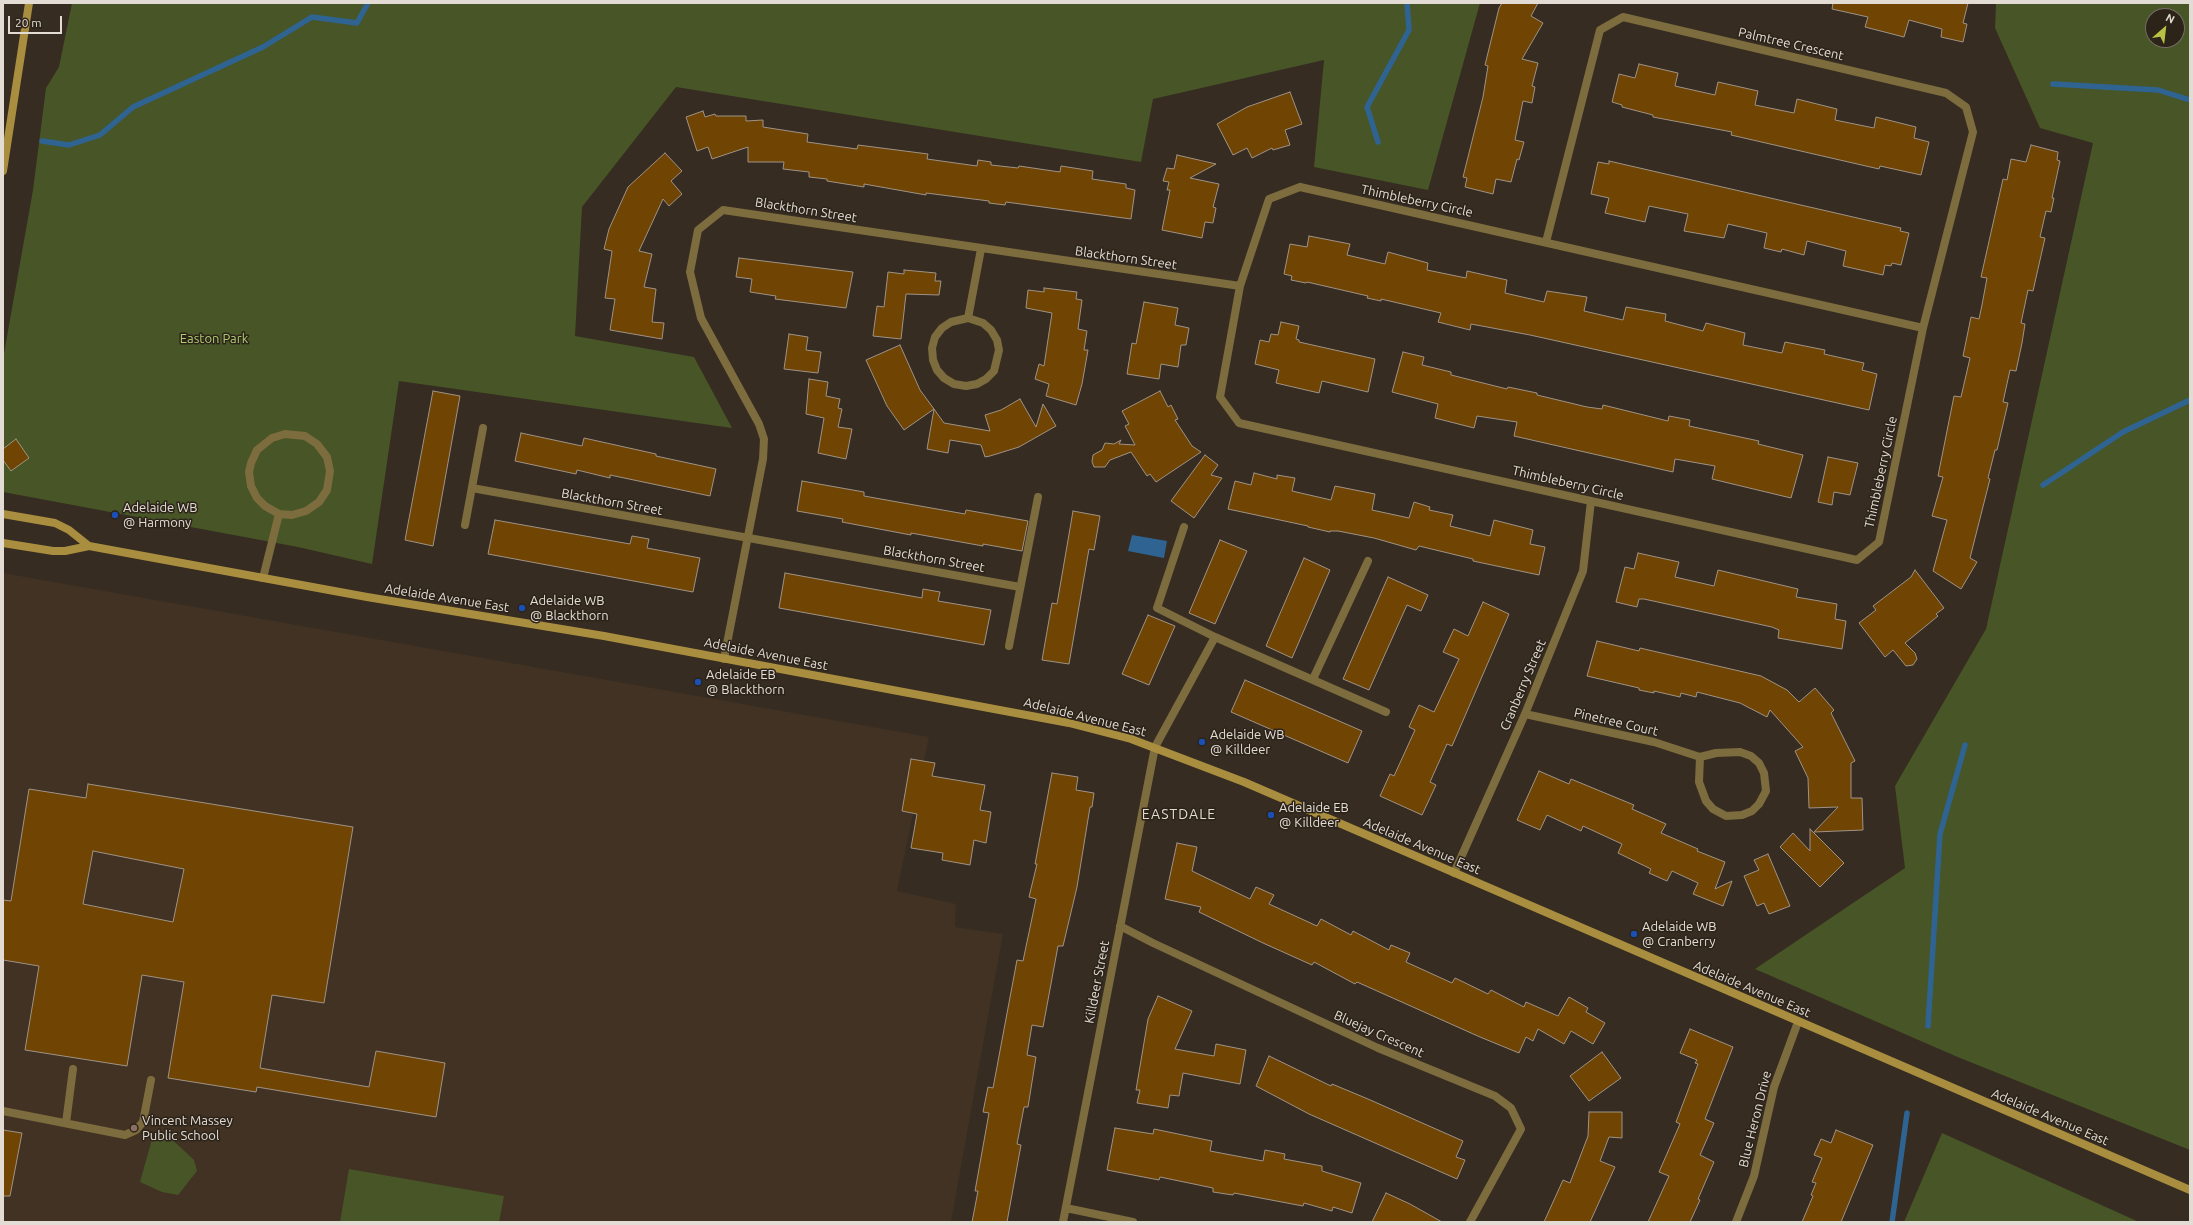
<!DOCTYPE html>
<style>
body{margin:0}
#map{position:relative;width:2193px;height:1225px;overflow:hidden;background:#362c22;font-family:Ubuntu,sans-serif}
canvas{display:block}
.frame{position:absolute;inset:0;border:4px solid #e2dcd5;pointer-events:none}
.north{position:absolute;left:2145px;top:8px;width:40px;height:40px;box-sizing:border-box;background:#2c2319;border:1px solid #756d64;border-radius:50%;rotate:28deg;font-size:11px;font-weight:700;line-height:16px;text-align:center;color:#e2dcd5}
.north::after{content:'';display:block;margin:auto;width:14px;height:18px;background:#bbc045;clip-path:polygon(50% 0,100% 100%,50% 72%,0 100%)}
.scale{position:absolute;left:8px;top:16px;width:54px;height:18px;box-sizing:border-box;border:2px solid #e2dcd5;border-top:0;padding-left:5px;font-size:12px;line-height:14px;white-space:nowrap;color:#e2dcd5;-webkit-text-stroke:3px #2c2319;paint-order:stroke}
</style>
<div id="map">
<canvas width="2193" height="1225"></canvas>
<div class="frame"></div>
<div class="north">N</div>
<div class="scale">20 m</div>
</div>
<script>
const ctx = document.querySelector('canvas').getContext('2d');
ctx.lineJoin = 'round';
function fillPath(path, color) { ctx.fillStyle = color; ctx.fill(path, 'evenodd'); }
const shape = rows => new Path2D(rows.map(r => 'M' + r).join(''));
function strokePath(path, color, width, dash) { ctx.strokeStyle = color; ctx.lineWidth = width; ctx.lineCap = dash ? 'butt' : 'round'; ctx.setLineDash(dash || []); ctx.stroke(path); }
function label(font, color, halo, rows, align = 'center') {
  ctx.font = font + ' Ubuntu,sans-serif'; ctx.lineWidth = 3; ctx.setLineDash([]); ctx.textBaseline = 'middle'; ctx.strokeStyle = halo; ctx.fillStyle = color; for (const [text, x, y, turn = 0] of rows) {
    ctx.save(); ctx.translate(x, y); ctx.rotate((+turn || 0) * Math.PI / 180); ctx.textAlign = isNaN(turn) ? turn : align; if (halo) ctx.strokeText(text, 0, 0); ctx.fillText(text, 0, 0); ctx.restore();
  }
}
fillPath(shape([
 [3,573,929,737,897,891,956,904,955,927,1003,934,951,1222,3,1222]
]), '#413223');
fillPath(shape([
 [72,3,1480,3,1428,190,1314,167,1324,60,1153,99,1141,162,676,87,582,207,575,336,694,357,732,428,399,381,372,564,298,547,3,492,3,359,33,190,46,88,59,67],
 [1996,3,2190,3,2190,1150,1960,1058,1755,969,1905,868,1895,786,1986,629,2093,143,2040,128,1995,28],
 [2153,16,2177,16,2177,40,2153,40],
 [165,1133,194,1160,197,1171,178,1195,162,1192,140,1182,152,1139],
 [1942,1133,2139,1222,1904,1222],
 [349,1169,504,1196,499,1222,340,1222]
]), '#475527');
fillPath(shape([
 [1132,535,1167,541,1164,558,1128,551]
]), '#2f6492');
strokePath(shape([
 [2053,84,2158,90,2190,100],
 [42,141,69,145,100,135,133,107,263,47,312,17,357,23,368,3],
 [1378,142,1367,107,1409,30,1407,3],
 [2043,485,2123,432,2190,400],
 [1928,1026,1940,834,1965,745],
 [1892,1222,1907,1113]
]), '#2f6492', 5.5);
const building = shape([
 [1502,3,1538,3,1531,16,1543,23,1522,59,1538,63,1532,86,1535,87,1532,103,1523,101,1515,140,1524,142,1519,160,1517,159,1511,182,1496,179,1493,194,1465,187,1467,178,1463,177,1483,97,1488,66,1485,65,1499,8,1502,3],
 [1833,3,1968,3,1963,23,1967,24,1963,42,1941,37,1942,29,1909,20,1904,37,1865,27,1868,17,1832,9,1833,3],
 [1639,64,1678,73,1675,86,1715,95,1718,82,1758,91,1755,105,1794,113,1797,99,1837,109,1835,120,1874,128,1876,117,1916,127,1914,138,1929,142,1921,175,1880,166,1879,169,1731,135,1732,132,1653,117,1653,115,1622,107,1622,105,1612,102,1619,74,1635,78,1639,64],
 [1290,92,1302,124,1285,130,1290,145,1273,150,1272,148,1252,158,1247,148,1233,155,1217,124,1247,107,1290,92],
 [703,111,705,117,715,114,716,116,746,116,746,121,763,120,763,127,808,134,807,142,857,149,858,145,928,154,927,159,977,166,978,160,991,162,991,165,1018,168,1019,166,1060,172,1061,166,1093,171,1092,179,1126,184,1126,188,1135,190,1131,219,1006,202,1005,205,989,203,989,201,926,193,926,195,864,184,864,187,827,181,827,179,809,177,809,172,783,169,784,162,748,162,748,147,712,159,708,147,697,151,686,117,703,111],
 [2031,145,2058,152,2057,160,2060,161,2052,198,2054,198,2051,212,2046,211,2040,237,2045,238,2033,291,2028,290,2021,323,2025,324,2022,343,2016,371,2010,370,2003,402,2008,403,1997,450,1995,450,1988,478,1990,479,1970,558,1977,562,1961,589,1933,571,1947,520,1932,516,1943,477,1938,476,1954,396,1961,397,1970,358,1963,356,1971,317,1979,319,1982,305,1987,278,1981,277,2003,179,2007,180,2011,159,2026,162,2031,145],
 [665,153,682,171,671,181,682,194,669,206,663,199,639,251,652,254,644,287,656,289,652,322,664,323,662,339,610,330,615,299,605,298,612,251,604,249,609,229,628,187,665,153],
 [1177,155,1216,164,1190,178,1219,184,1213,207,1216,208,1213,223,1205,222,1202,238,1162,230,1170,190,1167,190,1169,182,1163,181,1167,168,1174,169,1177,155],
 [1609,161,1901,228,1900,231,1909,233,1901,265,1892,263,1891,266,1885,265,1883,275,1843,266,1846,251,1807,241,1804,255,1782,249,1781,252,1764,248,1767,233,1728,224,1724,238,1684,231,1688,214,1649,206,1645,222,1605,213,1609,198,1591,194,1598,162,1609,164,1609,161],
 [1309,236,1350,244,1347,255,1385,264,1388,252,1428,263,1427,270,1466,278,1467,271,1507,280,1505,293,1544,302,1547,291,1587,297,1584,311,1623,320,1626,307,1666,314,1665,321,1703,331,1706,323,1745,333,1743,345,1782,353,1785,342,1825,350,1824,354,1864,363,1862,370,1877,374,1869,410,1530,335,1471,324,1470,330,1438,322,1441,313,1381,299,1381,301,1367,298,1368,296,1307,282,1306,283,1291,280,1292,276,1284,274,1290,244,1307,247,1309,236],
 [739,258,853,272,846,308,775,299,776,296,750,292,752,279,736,277,739,258],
 [904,270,936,273,935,281,941,281,939,295,906,294,901,339,873,336,877,306,884,307,888,272,904,274,904,270],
 [1044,288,1077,292,1076,299,1082,300,1078,329,1087,331,1084,350,1088,350,1082,384,1076,405,1046,396,1049,384,1035,379,1039,364,1044,366,1052,313,1026,308,1028,290,1044,292,1044,288],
 [1144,302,1178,308,1175,325,1189,328,1186,345,1181,345,1178,367,1161,364,1159,379,1127,374,1132,343,1136,344,1144,302],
 [1281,322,1299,326,1296,339,1299,340,1299,342,1375,359,1368,392,1322,381,1319,393,1276,383,1279,370,1255,364,1260,340,1269,342,1271,334,1278,335,1281,322],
 [789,334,808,337,806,350,821,352,818,373,784,369,789,334],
 [900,345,920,390,934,409,904,430,887,406,866,360,900,345],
 [1403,352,1424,357,1422,365,1451,372,1451,375,1507,389,1508,387,1537,393,1537,395,1587,407,1602,409,1603,405,1668,421,1669,416,1690,420,1689,426,1759,441,1758,444,1803,455,1791,498,1712,479,1715,466,1675,459,1673,472,1514,436,1517,422,1477,416,1474,428,1435,418,1438,404,1392,392,1403,352],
 [809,379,828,382,826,396,840,399,838,408,842,409,838,427,852,429,846,459,818,453,824,418,806,414,809,379],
 [433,391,460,396,433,546,405,540,433,391],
 [1160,391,1168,407,1171,405,1178,419,1175,420,1192,446,1201,452,1156,482,1150,474,1147,476,1131,452,1110,460,1105,467,1094,467,1092,462,1093,455,1102,450,1105,443,1114,444,1121,440,1119,444,1135,445,1125,426,1129,424,1122,411,1160,391],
 [1020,399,1036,427,1043,404,1056,426,1019,447,990,456,985,457,981,445,950,440,948,453,927,449,934,409,944,423,990,431,985,415,1001,410,1020,399],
 [521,433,582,446,584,438,656,454,656,456,716,469,710,496,610,475,610,478,577,470,576,474,515,461,521,433],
 [16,439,29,458,11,471,3,460,3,449,16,439],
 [1205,455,1218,465,1211,475,1222,478,1194,518,1171,501,1205,455],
 [1828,457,1858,463,1850,495,1834,492,1832,505,1818,502,1828,457],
 [1254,473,1277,479,1277,475,1295,478,1292,491,1331,500,1335,486,1375,494,1372,510,1409,518,1414,502,1430,507,1429,510,1453,515,1450,526,1490,536,1494,520,1533,530,1530,544,1545,547,1539,575,1473,561,1473,559,1419,546,1416,550,1374,538,1338,531,1330,531,1330,532,1308,527,1308,526,1228,509,1235,481,1251,485,1254,473],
 [802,481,864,492,864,496,965,514,966,510,1028,521,1022,551,983,544,983,546,911,533,911,535,842,522,843,519,797,511,802,481],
 [1073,511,1100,516,1094,550,1089,549,1069,664,1042,660,1052,603,1057,604,1073,511],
 [495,520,630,544,632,536,649,539,647,548,700,558,693,592,488,554,495,520],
 [1220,540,1247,551,1215,624,1189,613,1220,540],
 [1638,553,1679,562,1675,577,1714,586,1718,570,1798,589,1796,597,1837,604,1835,619,1846,621,1842,649,1778,638,1779,630,1772,627,1644,599,1639,599,1637,607,1616,602,1625,567,1634,569,1638,553],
 [1304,558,1330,570,1292,658,1266,646,1304,558],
 [1915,570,1944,608,1936,614,1938,616,1905,643,1915,653,1917,659,1913,665,1906,666,1893,650,1885,657,1859,623,1876,610,1873,606,1911,577,1915,570],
 [785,573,922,598,923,589,940,592,938,601,991,610,984,645,779,608,785,573],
 [1388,577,1428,595,1421,611,1407,605,1369,690,1343,679,1388,577],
 [1483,602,1509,614,1452,746,1447,744,1430,782,1436,785,1422,815,1380,796,1390,774,1394,776,1415,730,1409,727,1419,705,1434,712,1459,659,1443,652,1454,629,1468,636,1483,602],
 [1148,615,1175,626,1149,685,1122,674,1148,615],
 [1597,641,1639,651,1640,648,1761,676,1787,690,1799,702,1815,688,1834,710,1831,713,1855,761,1851,763,1851,798,1862,798,1863,830,1814,832,1838,807,1809,808,1808,778,1795,751,1803,747,1770,710,1767,717,1740,703,1697,692,1696,697,1681,693,1680,697,1654,691,1654,693,1639,690,1639,688,1587,676,1597,641],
 [1245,680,1362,731,1348,763,1231,712,1245,680],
 [911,759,935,763,932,776,985,785,980,810,991,812,986,843,974,840,970,865,942,860,943,853,911,848,917,814,902,811,911,759],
 [1539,771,1569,784,1571,779,1634,805,1632,809,1666,824,1661,833,1698,849,1697,851,1725,862,1715,889,1732,881,1723,906,1693,894,1698,883,1672,871,1667,881,1649,873,1651,869,1618,853,1622,844,1583,826,1581,831,1547,815,1540,830,1517,820,1539,771],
 [1052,773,1078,777,1076,790,1094,793,1092,807,1090,807,1077,887,1063,946,1058,946,1043,1027,1032,1025,1027,1055,1036,1057,1028,1107,1024,1107,1017,1144,1021,1145,1007,1222,972,1222,978,1191,975,1191,989,1113,983,1112,988,1087,993,1088,1017,960,1023,961,1036,899,1029,897,1037,864,1035,864,1052,773],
 [88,784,353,827,324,1003,272,995,260,1068,369,1087,376,1051,445,1063,436,1117,257,1087,256,1092,168,1078,184,982,142,975,127,1066,25,1050,39,966,3,960,3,900,11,901,29,789,86,798,88,784],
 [93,851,184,869,173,922,83,904,93,851],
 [1810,829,1844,863,1820,887,1780,847,1793,833,1810,851,1810,829],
 [1177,843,1197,847,1192,871,1250,899,1256,887,1274,895,1269,904,1317,926,1321,919,1351,935,1353,931,1389,950,1391,945,1410,953,1406,962,1452,983,1455,978,1488,994,1491,990,1524,1007,1526,1002,1558,1016,1569,997,1588,1008,1586,1012,1605,1023,1593,1044,1571,1031,1564,1044,1538,1029,1533,1041,1526,1037,1519,1053,1480,1037,1357,982,1355,984,1314,962,1312,965,1263,943,1199,912,1201,907,1165,899,1177,843],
 [1768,854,1790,906,1769,914,1764,903,1757,906,1744,876,1759,870,1754,860,1768,854],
 [1158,996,1192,1011,1175,1049,1214,1056,1216,1044,1246,1050,1240,1084,1183,1073,1179,1096,1170,1095,1168,1108,1137,1103,1140,1090,1136,1090,1148,1019,1158,996],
 [1690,1029,1733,1047,1705,1119,1714,1123,1700,1155,1714,1162,1698,1199,1700,1200,1690,1222,1648,1222,1669,1176,1659,1172,1680,1124,1676,1122,1698,1064,1695,1063,1697,1060,1680,1053,1690,1029],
 [1602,1052,1621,1078,1589,1101,1570,1076,1602,1052],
 [1269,1056,1331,1086,1332,1084,1368,1099,1463,1141,1456,1157,1465,1160,1457,1179,1309,1114,1256,1086,1269,1056],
 [1589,1112,1622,1112,1622,1138,1609,1137,1600,1161,1615,1167,1590,1222,1544,1222,1563,1180,1570,1183,1588,1136,1589,1112],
 [1115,1128,1153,1134,1154,1129,1212,1141,1210,1151,1263,1161,1265,1150,1285,1154,1284,1159,1322,1166,1322,1171,1361,1183,1352,1213,1333,1207,1332,1211,1304,1203,1303,1206,1234,1193,1233,1195,1213,1192,1213,1188,1160,1177,1159,1180,1107,1170,1115,1128],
 [3,1130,22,1133,10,1196,3,1196,3,1130],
 [1836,1130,1873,1145,1841,1222,1802,1222,1813,1196,1811,1195,1816,1183,1812,1182,1822,1158,1814,1155,1821,1139,1831,1143,1836,1130],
 [1386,1193,1410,1204,1442,1222,1372,1222,1386,1193]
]);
fillPath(building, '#704403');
strokePath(building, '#9f9386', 1);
strokePath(shape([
 [472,488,1020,587],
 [465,525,483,428],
 [1184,527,1157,608,1215,637],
 [263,578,279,514,292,515,306,511,319,502,327,490,330,471,327,457,317,444,305,436,285,434,272,438,257,450,251,463,249,472,251,486,257,498,265,506,279,514],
 [1009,646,1038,497],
 [1313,679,1368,561],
 [1155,747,1215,637,1386,712],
 [3,1111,125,1135,136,1130,143,1122,151,1080],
 [66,1123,73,1069]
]), '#7d6c3d', 8);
strokePath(shape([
 [1300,187,1923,328,1879,542,1857,560,1239,423,1220,397,1240,286,1269,199,1300,187],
 [1546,242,1600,30,1623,17,1946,93,1966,107,1973,132,1923,328],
 [968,318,983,323,991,330,997,340,999,350,994,371,986,379,977,384,966,386,954,384,944,378,937,370,933,360,932,348,935,337,942,328,951,322,968,318,981,249],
 [724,659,763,459,764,439,759,424,701,318,690,272,698,230,723,210,1240,286],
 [1525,714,1654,742,1700,757],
 [1740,752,1751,756,1759,763,1764,773,1766,791,1759,804,1752,811,1742,815,1726,816,1713,809,1706,801,1699,782,1700,757,1716,753,1740,752],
 [1454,873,1525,714,1583,571,1591,501],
 [1120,926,1153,943,1378,1048,1495,1096,1511,1108,1521,1129,1470,1222],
 [1066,1208,1133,1222],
 [1063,1222,1155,747],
 [1736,1222,1754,1176,1774,1087,1798,1022]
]), '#7d6c3d', 8);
strokePath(shape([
 [3,171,29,3],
 [3,514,55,523,69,530,89,546],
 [3,543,53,551,65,551,89,546,367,597,604,636,1069,723,1131,739,1244,782,2190,1190]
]), '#aa8e3f', 8);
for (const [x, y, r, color] of [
 [115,515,4,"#1a4fb4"],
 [522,608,4,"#1a4fb4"],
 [698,682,4,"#1a4fb4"],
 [1202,742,4,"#1a4fb4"],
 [1271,815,4,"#1a4fb4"],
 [1634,934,4,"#1a4fb4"],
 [134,1128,4,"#8d6e63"]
]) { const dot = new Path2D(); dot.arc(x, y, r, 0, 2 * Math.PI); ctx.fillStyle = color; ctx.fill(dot); strokePath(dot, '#2c2319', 1.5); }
label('13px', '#e2dcd5', '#2c2319', [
 ["Palmtree Crescent",1791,44,13],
 ["Thimbleberry Circle",1417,201,12],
 ["Blackthorn Street",806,210,9],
 ["Blackthorn Street",1126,258,8],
 ["Thimbleberry Circle",1881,472,-78],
 ["Thimbleberry Circle",1568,483,13],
 ["Blackthorn Street",612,502,10],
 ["Blackthorn Street",934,559,10],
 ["Adelaide Avenue East",447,598,9],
 ["Adelaide Avenue East",766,654,11],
 ["Cranberry Street",1523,685,-67],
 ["Adelaide Avenue East",1085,717,14],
 ["Pinetree Court",1616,722,13],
 ["Adelaide Avenue East",1422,846,23],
 ["Killdeer Street",1097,982,-79],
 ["Adelaide Avenue East",1752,989,23],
 ["Bluejay Crescent",1379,1034,24],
 ["Adelaide Avenue East",2050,1117,23],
 ["Blue Heron Drive",1755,1119,-76]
]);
label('13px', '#b0cd72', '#2c2319', [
 ["Easton Park",214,339]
]);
label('13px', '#e2dcd5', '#2c2319', [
 ["Adelaide WB",123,508],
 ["@ Harmony",123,523],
 ["Adelaide WB",530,601],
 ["@ Blackthorn",530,616],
 ["Adelaide EB",706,675],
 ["@ Blackthorn",706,690],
 ["Adelaide WB",1210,735],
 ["@ Killdeer",1210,750],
 ["Adelaide EB",1279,808],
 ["@ Killdeer",1279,823],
 ["Adelaide WB",1642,927],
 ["@ Cranberry",1642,942],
 ["Vincent Massey",142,1121],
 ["Public School",142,1136]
], 'left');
ctx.letterSpacing = '1px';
label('14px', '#e2dcd5', '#2c2319', [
 ["EASTDALE",1179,814]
]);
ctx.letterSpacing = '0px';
</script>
